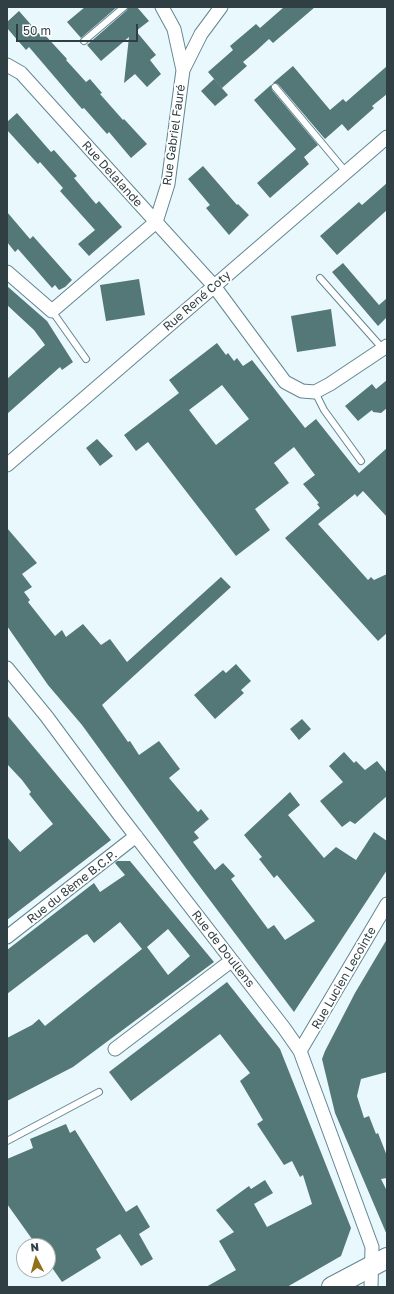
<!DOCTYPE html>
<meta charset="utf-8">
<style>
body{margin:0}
#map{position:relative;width:394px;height:1294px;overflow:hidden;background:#e9f8fd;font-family:"Golos Text",sans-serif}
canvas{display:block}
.frame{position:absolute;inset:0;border:8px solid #2f3f44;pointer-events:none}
.north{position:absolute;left:16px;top:1238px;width:40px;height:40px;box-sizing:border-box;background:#fff;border:1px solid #acb2b4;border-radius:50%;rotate:354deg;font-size:11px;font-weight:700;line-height:16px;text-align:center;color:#2f3f44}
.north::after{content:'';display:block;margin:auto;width:14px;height:18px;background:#937118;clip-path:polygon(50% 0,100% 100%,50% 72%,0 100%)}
.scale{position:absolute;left:16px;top:24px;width:122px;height:18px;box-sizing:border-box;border:2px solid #2f3f44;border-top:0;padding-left:5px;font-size:12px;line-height:14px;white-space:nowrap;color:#2f3f44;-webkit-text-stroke:3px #fff;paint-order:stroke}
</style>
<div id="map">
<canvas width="394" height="1294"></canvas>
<div class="frame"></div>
<div class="north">N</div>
<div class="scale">50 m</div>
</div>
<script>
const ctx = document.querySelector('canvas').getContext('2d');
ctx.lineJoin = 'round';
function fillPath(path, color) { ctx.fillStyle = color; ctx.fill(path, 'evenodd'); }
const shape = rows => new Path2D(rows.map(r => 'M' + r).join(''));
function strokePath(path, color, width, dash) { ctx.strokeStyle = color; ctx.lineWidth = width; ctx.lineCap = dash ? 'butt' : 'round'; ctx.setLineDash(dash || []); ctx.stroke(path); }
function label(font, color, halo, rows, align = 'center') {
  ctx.font = font + ' "Golos Text",sans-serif'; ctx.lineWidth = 4; ctx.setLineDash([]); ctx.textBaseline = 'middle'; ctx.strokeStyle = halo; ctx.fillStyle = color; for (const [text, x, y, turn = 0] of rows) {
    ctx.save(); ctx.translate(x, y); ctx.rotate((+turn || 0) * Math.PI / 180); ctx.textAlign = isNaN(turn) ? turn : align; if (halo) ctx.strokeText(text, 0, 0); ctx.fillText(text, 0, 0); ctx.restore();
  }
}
fillPath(shape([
 [85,7,117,7,81,38,67,22],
 [128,7,137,7,149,21,136,31,156,55,150,60,161,74,147,87,135,74,124,83,129,37,101,61,87,45,127,10],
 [284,7,315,7,273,43,269,39,256,51,243,62,247,66,222,88,208,72,233,50,230,46,256,24,260,28],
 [19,11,41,36,44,34,67,59,66,60,86,82,90,79,102,93,100,94,123,120,124,119,147,144,131,158,109,132,107,134,84,108,82,109,29,47,26,50,7,28,7,22],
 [293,66,330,110,343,99,346,102,387,66,387,94,372,106,374,108,348,131,342,124,325,139,278,84,273,83],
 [214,79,228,95,215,106,201,91],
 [271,85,272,90,318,145,304,157,309,164,270,198,257,183,296,149,254,100],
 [17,113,51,152,54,150,77,176,74,178,96,204,99,201,122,227,89,256,78,244,95,230,60,191,63,188,40,162,38,164,7,130,7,122],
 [203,166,237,205,238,204,249,215,229,235,206,208,210,205,188,179],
 [387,183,387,210,337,255,320,236,359,202,362,205],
 [7,212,30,239,33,236,72,280,65,287,59,290,55,285,52,288,18,249,15,252,7,242],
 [343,263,379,305,387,298,387,317,378,326,332,272],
 [139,279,145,315,106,321,100,285],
 [7,286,47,321,73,362,62,370,60,367,7,414,7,379,45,345,34,330,7,305],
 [331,309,336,346,297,352,291,316],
 [217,343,226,355,228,353,234,361,237,358,243,366,252,360,305,428,316,419,359,473,387,448,387,517,363,491,357,497,355,494,318,524,368,580,371,577,374,580,387,574,387,633,378,641,285,538,320,508,317,504,319,503,303,484,315,475,294,447,274,463,289,483,255,509,270,530,236,556,148,442,136,451,124,435,179,393,169,380],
 [222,385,249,419,216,445,189,410],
 [387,380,387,408,381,413,373,412,372,410,358,421,345,406,372,384,376,389],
 [97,439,113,456,100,466,86,448],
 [7,528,37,563,22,574,32,587,24,592,30,600,28,602,55,636,62,630,66,637,83,624,101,645,110,639,127,662,221,577,231,587,102,705,128,742,130,741,139,755,159,741,180,769,169,778,198,812,201,809,209,819,194,832,199,838,193,842,215,870,223,863,235,876,231,879,268,929,274,925,285,940,315,921,277,875,274,878,259,859,262,857,244,835,290,792,300,805,288,815,324,858,336,847,356,860,374,832,387,841,387,870,294,1012,191,875,82,725,48,685,7,626],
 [236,664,251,681,241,690,244,693,215,719,194,695,223,670,226,673],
 [7,715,111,840,7,920,7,837,20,852,53,824,29,794,31,792,22,780,7,764],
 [302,719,311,729,299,740,290,729],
 [344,752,354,763,356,761,365,770,377,761,387,773,387,796,355,824,350,821,342,827,320,801,343,782,329,766],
 [117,861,130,861,214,962,73,1067,7,1101,7,1038,32,1025,39,1019,45,1026,142,949,120,922,94,943,87,934,83,936,7,994,7,950,94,883,100,892,125,875,115,863],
 [168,929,190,956,168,975,147,947],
 [387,939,387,1072,361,1079,357,1096,364,1118,369,1116,376,1134,378,1133,387,1156,387,1178,381,1179,387,1191,387,1235,335,1113,322,1059,325,1051,355,993],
 [227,982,280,1049,351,1228,341,1256,287,1287,206,1287,236,1270,219,1241,234,1232,216,1210,249,1186,251,1189,265,1180,273,1193,254,1204,267,1227,312,1204,303,1175,300,1177,292,1161,284,1165,257,1124,263,1120,240,1081,250,1073,220,1034,131,1101,109,1072],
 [66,1124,70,1133,75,1130,126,1212,137,1205,150,1227,139,1234,153,1259,141,1266,120,1234,96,1249,101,1258,62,1282,48,1262,48,1246,37,1246,7,1204,7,1159,33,1148,30,1139]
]), '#547877');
const lane = shape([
 [84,41,124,7],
 [275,87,346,172],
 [320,278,383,349],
 [52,311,86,359],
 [315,392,324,410,361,461],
 [7,1141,99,1092]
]);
const street = shape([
 [162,7,174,29,183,70],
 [7,65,21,73,214,286,285,382,302,391,315,392,330,384,387,346],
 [7,272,52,311,156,222,168,184,183,70,201,34,221,7],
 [7,465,387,137],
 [7,668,47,717,118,813,284,1028,300,1051,372,1247,371,1287],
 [7,937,136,836],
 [115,1049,231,961],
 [300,1051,387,904]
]);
const primary = shape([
 [332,1287,387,1258]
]);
strokePath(lane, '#628692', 8);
strokePath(street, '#628692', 15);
strokePath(primary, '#628692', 22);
strokePath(lane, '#fff', 6);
strokePath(street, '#fff', 13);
strokePath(primary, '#fff', 20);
label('12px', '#2f3f44', '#fff', [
 ["Rue Gabriel Fauré",174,135,-82],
 ["Rue Delalande",112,174,48],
 ["Rue René Coty",197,301,-41],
 ["Rue du 8ème B.C.P.",72,887,-38],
 ["Rue de Doullens",223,949,52],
 ["Rue Lucien Lecointe",344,978,-60]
]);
</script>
